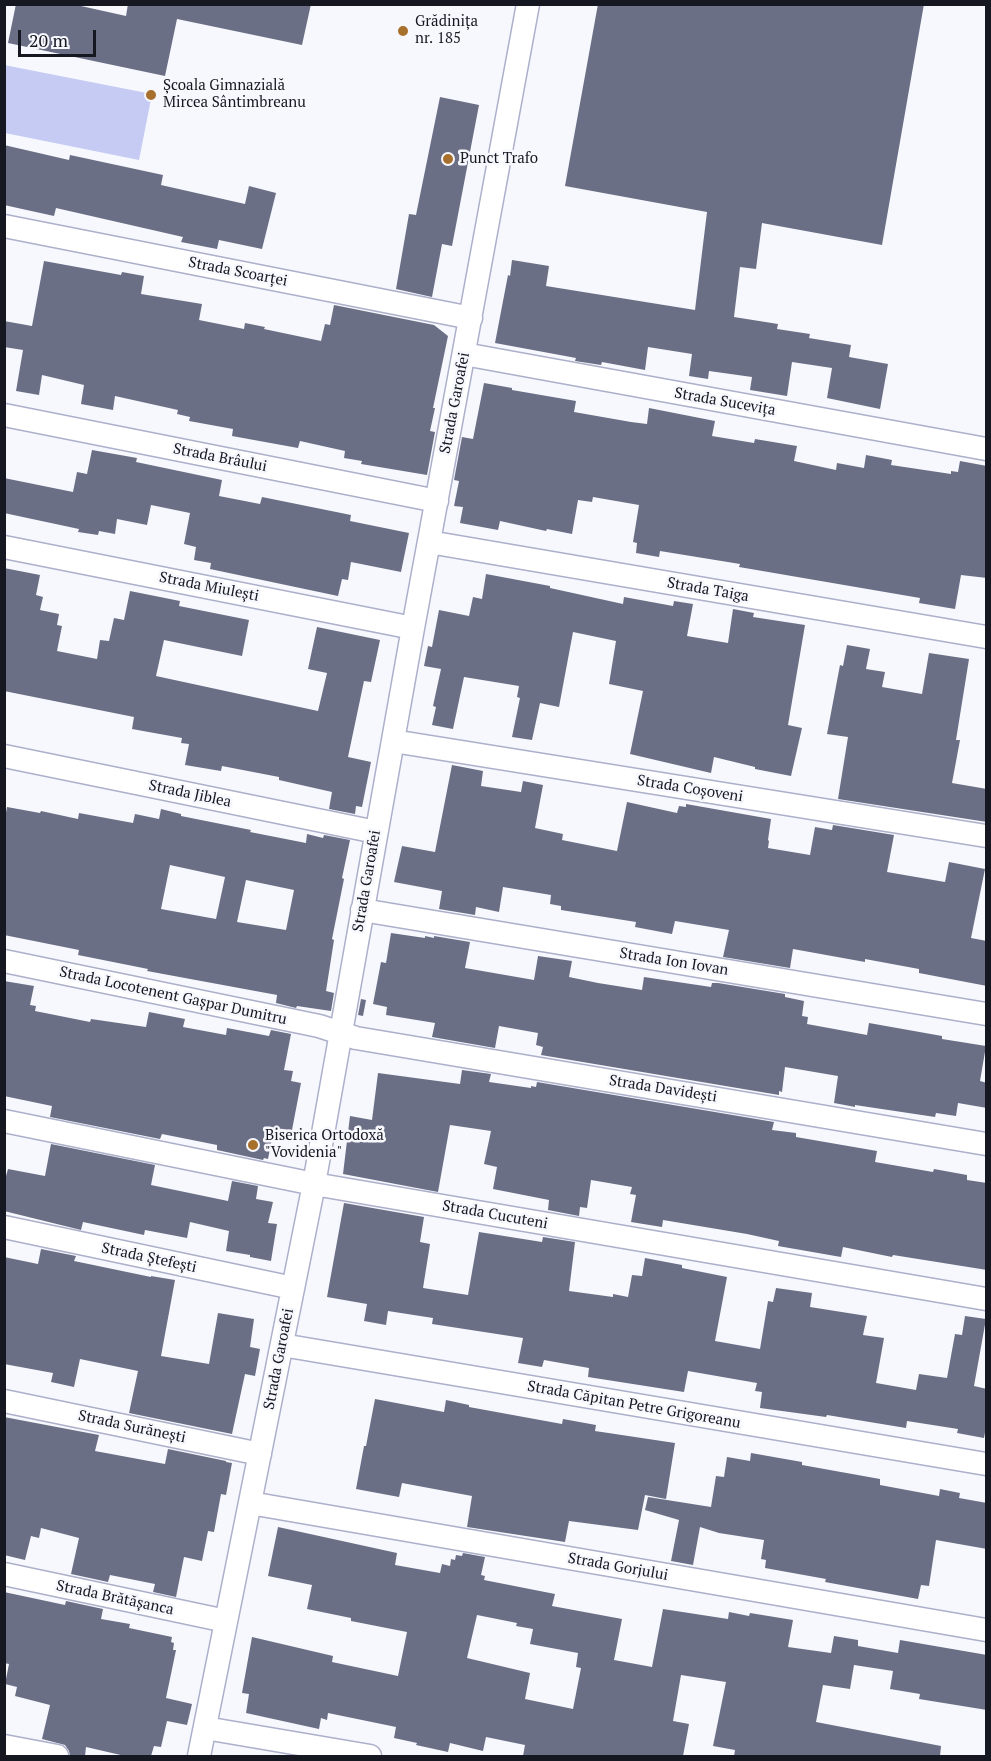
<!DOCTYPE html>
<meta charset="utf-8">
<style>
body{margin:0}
#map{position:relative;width:991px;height:1761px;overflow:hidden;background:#f7f8fd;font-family:"PT Serif",serif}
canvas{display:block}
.frame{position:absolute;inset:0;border:6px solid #161821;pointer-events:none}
.scale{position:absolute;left:18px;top:30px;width:78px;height:27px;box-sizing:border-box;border:3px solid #161821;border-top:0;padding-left:8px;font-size:18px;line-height:21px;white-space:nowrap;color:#161821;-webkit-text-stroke:4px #f7f8fd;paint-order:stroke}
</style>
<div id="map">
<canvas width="991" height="1761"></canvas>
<div class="frame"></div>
<div class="scale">20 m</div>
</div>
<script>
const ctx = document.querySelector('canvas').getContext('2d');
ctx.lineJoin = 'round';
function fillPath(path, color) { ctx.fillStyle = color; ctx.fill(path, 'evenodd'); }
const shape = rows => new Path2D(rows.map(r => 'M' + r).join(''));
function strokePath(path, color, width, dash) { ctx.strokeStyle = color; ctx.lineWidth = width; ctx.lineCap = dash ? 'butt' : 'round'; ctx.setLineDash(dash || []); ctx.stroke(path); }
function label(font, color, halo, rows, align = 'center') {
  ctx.font = font + ' "PT Serif",serif'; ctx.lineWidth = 5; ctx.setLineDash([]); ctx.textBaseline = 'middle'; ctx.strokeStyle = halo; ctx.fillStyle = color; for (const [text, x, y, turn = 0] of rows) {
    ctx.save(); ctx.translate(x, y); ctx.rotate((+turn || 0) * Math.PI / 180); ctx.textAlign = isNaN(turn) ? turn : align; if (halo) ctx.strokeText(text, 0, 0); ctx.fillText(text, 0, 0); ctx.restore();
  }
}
fillPath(shape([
 [4,65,152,94,139,160,5,133]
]), '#c5cbf3');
fillPath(shape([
 [16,4,72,4,126,16,128,4,311,4,302,45,177,19,165,76,8,43],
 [598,4,924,4,882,245,762,223,756,269,740,267,734,317,778,324,777,329,810,334,809,338,851,345,849,357,888,364,880,409,827,398,832,368,792,362,787,396,750,390,752,377,709,371,708,379,689,376,692,354,648,347,645,370,602,362,601,365,575,361,576,358,495,343,508,275,510,276,512,260,549,266,546,286,695,310,707,212,565,186],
 [440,97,479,105,452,246,442,244,432,297,396,289,409,214,416,215],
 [4,145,69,160,70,155,163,175,161,185,245,204,249,186,276,193,262,249,219,240,217,249,181,242,183,237,56,208,54,216,4,205],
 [44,261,121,275,122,272,144,276,141,294,202,304,199,320,244,329,245,323,265,327,264,329,321,341,325,324,330,325,334,305,434,325,448,336,433,408,435,408,430,431,435,432,427,475,361,464,362,461,344,458,345,451,300,441,298,448,232,436,233,429,189,421,190,417,177,414,178,410,115,396,113,410,81,404,84,385,42,375,39,395,16,391,23,350,4,347,4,321,32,326],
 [484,383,512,388,512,390,576,401,574,412,631,422,647,424,649,408,715,421,712,436,754,443,755,439,797,446,794,461,836,470,837,463,864,468,866,455,892,460,891,465,951,474,951,471,958,472,960,461,987,466,987,578,961,575,955,609,919,603,920,598,739,567,740,564,660,551,659,557,636,553,637,543,633,542,639,505,593,497,592,502,578,500,572,534,547,529,546,531,500,521,498,530,460,523,463,507,454,506,459,481,454,480,462,437,473,439],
 [92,450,137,458,136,462,222,480,219,496,260,504,262,497,351,515,350,521,409,533,401,572,351,562,348,580,342,579,338,596,210,569,211,563,194,560,196,547,184,544,190,513,151,505,147,525,117,519,115,534,99,531,98,535,78,532,79,529,4,513,4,478,73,492,77,472,87,474],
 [4,568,40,575,36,595,43,597,40,610,59,614,57,625,62,626,57,651,97,659,100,640,109,641,114,618,124,620,130,591,180,601,179,606,249,620,242,656,164,640,156,676,318,711,327,673,308,669,317,627,380,640,371,682,364,681,348,757,371,762,362,807,356,806,355,814,329,809,332,792,279,780,279,777,222,766,221,771,185,765,189,744,181,743,182,738,132,729,134,717,4,691],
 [486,574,550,586,550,588,623,604,624,597,673,606,674,601,693,604,687,636,728,643,733,609,754,613,753,617,805,625,788,725,802,728,791,776,755,769,755,767,714,757,711,773,630,754,643,691,609,684,616,641,573,632,559,707,540,703,532,740,512,737,520,698,517,697,519,686,464,677,453,729,432,725,436,707,433,706,441,669,424,666,428,646,432,647,439,610,469,616,473,597,482,599],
 [847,645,870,649,866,669,885,672,882,687,922,694,929,653,969,659,956,740,960,740,952,783,987,789,987,822,838,799,848,737,827,734,840,665,843,666],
 [452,765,483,771,481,786,521,792,523,781,543,785,535,828,563,834,562,840,617,851,627,802,677,813,679,806,686,807,686,804,771,819,768,840,769,841,768,848,810,855,815,827,832,830,833,825,894,835,887,872,945,882,949,862,985,869,971,938,987,941,987,986,919,973,919,969,865,959,865,962,793,949,790,968,723,957,729,930,675,921,672,934,635,927,636,922,561,910,561,906,550,904,551,895,503,887,499,912,476,907,475,915,439,909,442,891,394,882,402,846,435,852],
 [7,807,40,813,41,811,78,819,79,813,133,823,135,814,159,819,161,809,181,814,181,816,251,830,250,832,306,843,307,834,323,838,324,835,350,840,342,878,344,879,332,939,334,940,326,991,334,993,331,1011,297,1006,296,1008,276,1003,277,995,147,971,148,969,78,955,79,950,4,935,4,823],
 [170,865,225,877,216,919,161,909],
 [246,880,294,890,286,930,237,922],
 [391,933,425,938,425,936,434,938,434,936,470,942,465,968,534,980,538,956,572,961,569,977,598,983,642,990,644,977,711,987,712,983,718,983,785,994,785,997,804,1001,802,1016,808,1017,807,1024,867,1035,869,1023,942,1036,942,1039,986,1046,980,1081,987,1083,987,1108,958,1103,956,1116,936,1113,935,1117,855,1105,855,1107,834,1103,838,1076,785,1067,782,1092,779,1091,779,1095,541,1055,543,1047,536,1045,538,1033,499,1026,495,1048,432,1037,435,1023,386,1015,387,1007,373,1004,381,962,386,963],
 [4,981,34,986,30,1005,36,1006,35,1011,90,1022,91,1019,146,1027,149,1012,185,1019,183,1027,226,1035,227,1028,269,1036,271,1030,291,1034,284,1070,293,1071,291,1081,301,1083,292,1130,274,1128,268,1159,264,1158,263,1160,217,1150,217,1145,162,1134,160,1139,50,1117,52,1106,4,1096],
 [361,999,366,1000,363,1016,358,1015],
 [462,1070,491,1074,489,1082,531,1088,531,1086,536,1087,537,1082,774,1122,772,1130,796,1133,796,1137,877,1151,875,1162,933,1172,934,1169,967,1175,967,1180,987,1183,987,1270,893,1255,892,1257,843,1247,841,1257,778,1246,779,1241,747,1234,663,1220,662,1227,631,1222,636,1195,630,1194,632,1187,591,1180,587,1208,580,1207,579,1216,548,1210,549,1200,493,1189,497,1167,484,1164,491,1131,450,1125,438,1192,343,1174,350,1116,372,1120,378,1073,460,1084],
 [51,1144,155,1165,151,1185,228,1201,232,1181,258,1186,256,1199,273,1202,268,1223,277,1224,271,1261,250,1257,250,1255,226,1251,229,1231,190,1222,187,1238,145,1230,144,1235,83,1222,81,1230,4,1211,4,1183,8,1169,45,1176],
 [344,1203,424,1217,420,1242,430,1244,423,1288,468,1295,479,1232,542,1242,543,1237,575,1242,569,1291,613,1297,613,1294,628,1297,632,1275,642,1276,645,1258,682,1265,682,1268,727,1277,715,1341,760,1349,768,1301,773,1302,776,1288,812,1293,810,1307,867,1316,863,1335,884,1338,876,1383,916,1390,919,1374,947,1378,955,1334,962,1335,965,1316,986,1319,974,1386,987,1389,987,1421,984,1438,957,1433,958,1429,907,1421,906,1428,827,1415,826,1417,760,1408,762,1392,755,1391,757,1383,688,1371,684,1392,588,1377,589,1368,544,1360,542,1367,518,1363,523,1338,432,1324,433,1318,388,1311,386,1325,364,1321,367,1304,327,1297],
 [41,1249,76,1256,74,1261,151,1277,151,1276,175,1280,161,1356,209,1364,218,1313,254,1319,250,1347,260,1349,255,1376,245,1374,232,1434,129,1413,138,1371,80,1359,74,1387,51,1382,53,1373,4,1364,4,1257,38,1264],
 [375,1399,444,1412,446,1400,469,1405,469,1407,562,1424,563,1419,596,1425,595,1431,675,1443,666,1499,645,1495,638,1530,569,1521,565,1542,467,1527,472,1496,402,1483,399,1497,356,1489,364,1446,366,1446],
 [4,1417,99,1435,95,1451,165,1464,168,1449,226,1461,226,1462,232,1463,226,1495,221,1494,214,1532,208,1531,202,1561,184,1557,176,1597,153,1592,155,1584,110,1575,108,1582,71,1574,79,1538,41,1528,39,1538,31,1536,25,1560,4,1555],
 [751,1453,802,1462,802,1465,880,1479,880,1485,939,1496,940,1489,960,1493,959,1498,987,1503,987,1549,936,1540,929,1586,921,1585,918,1599,825,1582,826,1579,765,1568,766,1560,761,1559,764,1540,719,1533,700,1527,693,1565,671,1561,679,1520,645,1510,648,1497,711,1507,716,1476,724,1477,727,1457,750,1461],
 [278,1527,397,1553,395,1565,440,1573,442,1564,450,1566,451,1559,455,1560,456,1555,462,1556,463,1553,485,1557,481,1575,485,1576,484,1580,555,1594,552,1606,622,1619,614,1660,652,1667,663,1609,728,1619,729,1612,749,1616,750,1613,793,1620,788,1647,831,1653,834,1636,858,1640,858,1646,898,1653,900,1640,987,1655,987,1710,919,1699,920,1694,890,1689,893,1671,854,1665,850,1689,823,1685,816,1722,941,1746,940,1756,734,1756,735,1750,713,1746,726,1682,681,1675,673,1721,689,1724,683,1756,523,1756,525,1745,486,1737,483,1751,450,1743,448,1752,416,1745,417,1743,394,1738,396,1727,328,1713,327,1720,321,1718,319,1729,246,1713,249,1694,242,1693,252,1637,333,1656,332,1662,398,1676,407,1632,351,1621,351,1618,307,1609,312,1585,268,1576],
 [477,1615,517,1623,516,1626,533,1629,530,1644,578,1653,576,1667,581,1668,573,1709,525,1699,530,1673,467,1658],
 [4,1592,65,1605,66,1601,103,1609,101,1619,130,1624,129,1628,172,1637,171,1642,174,1643,173,1650,176,1650,166,1698,192,1704,187,1725,167,1721,161,1747,154,1746,151,1756,125,1756,86,1747,85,1756,70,1756,69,1751,65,1745,42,1739,50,1705,15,1696,17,1687,5,1684,9,1664,4,1663]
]), '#6b6f86');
const minor = shape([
 [4,226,471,318],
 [464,354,986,449],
 [4,415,437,501],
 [429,542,986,637],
 [4,547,413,628],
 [393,741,986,836],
 [4,756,376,832],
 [362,910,986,1014],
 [4,961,319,1026,356,1038,986,1144],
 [4,1121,314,1184,986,1299],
 [4,1227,293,1288],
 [282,1345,986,1464],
 [4,1401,260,1454],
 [250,1503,986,1630],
 [4,1574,226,1621],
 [205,1728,370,1756],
 [4,1746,57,1756],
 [199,1756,314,1184,413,628,528,4]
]);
strokePath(minor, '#acb0ca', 25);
strokePath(minor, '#fff', 22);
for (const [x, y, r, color] of [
 [403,31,6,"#a7702c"],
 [151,95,6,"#a7702c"],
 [448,159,6,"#a7702c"],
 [253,1145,6,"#a7702c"]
]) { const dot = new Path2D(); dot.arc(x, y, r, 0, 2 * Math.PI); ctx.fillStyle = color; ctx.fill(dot); strokePath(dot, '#f7f8fd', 2); }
label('15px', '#161821', '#f7f8fd', [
 ["Grădinița",415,22],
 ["nr. 185",415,39],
 ["Școala Gimnazială",163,86],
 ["Mircea Sântimbreanu",163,103],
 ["Punct Trafo",460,159],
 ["Biserica Ortodoxă",265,1136],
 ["\"Vovidenia\"",265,1153]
], 'left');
label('15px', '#161821', '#f7f8fd', [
 ["Strada Scoarței",238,272,11],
 ["Strada Sucevița",725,402,10],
 ["Strada Garoafei",455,403,-79],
 ["Strada Brâului",220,458,11],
 ["Strada Miulești",209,587,11],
 ["Strada Taiga",708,590,10],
 ["Strada Coșoveni",690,789,9],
 ["Strada Jiblea",190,794,12],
 ["Strada Garoafei",367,881,-80],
 ["Strada Ion Iovan",674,962,9],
 ["Strada Locotenent Gașpar Dumitru",173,996,12],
 ["Strada Davidești",663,1089,9],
 ["Strada Cucuteni",495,1215,10],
 ["Strada Ștefești",149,1258,12],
 ["Strada Garoafei",279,1359,-79],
 ["Strada Căpitan Petre Grigoreanu",634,1405,10],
 ["Strada Surănești",132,1427,12],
 ["Strada Gorjului",618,1567,10],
 ["Strada Brătășanca",115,1598,12]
]);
</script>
